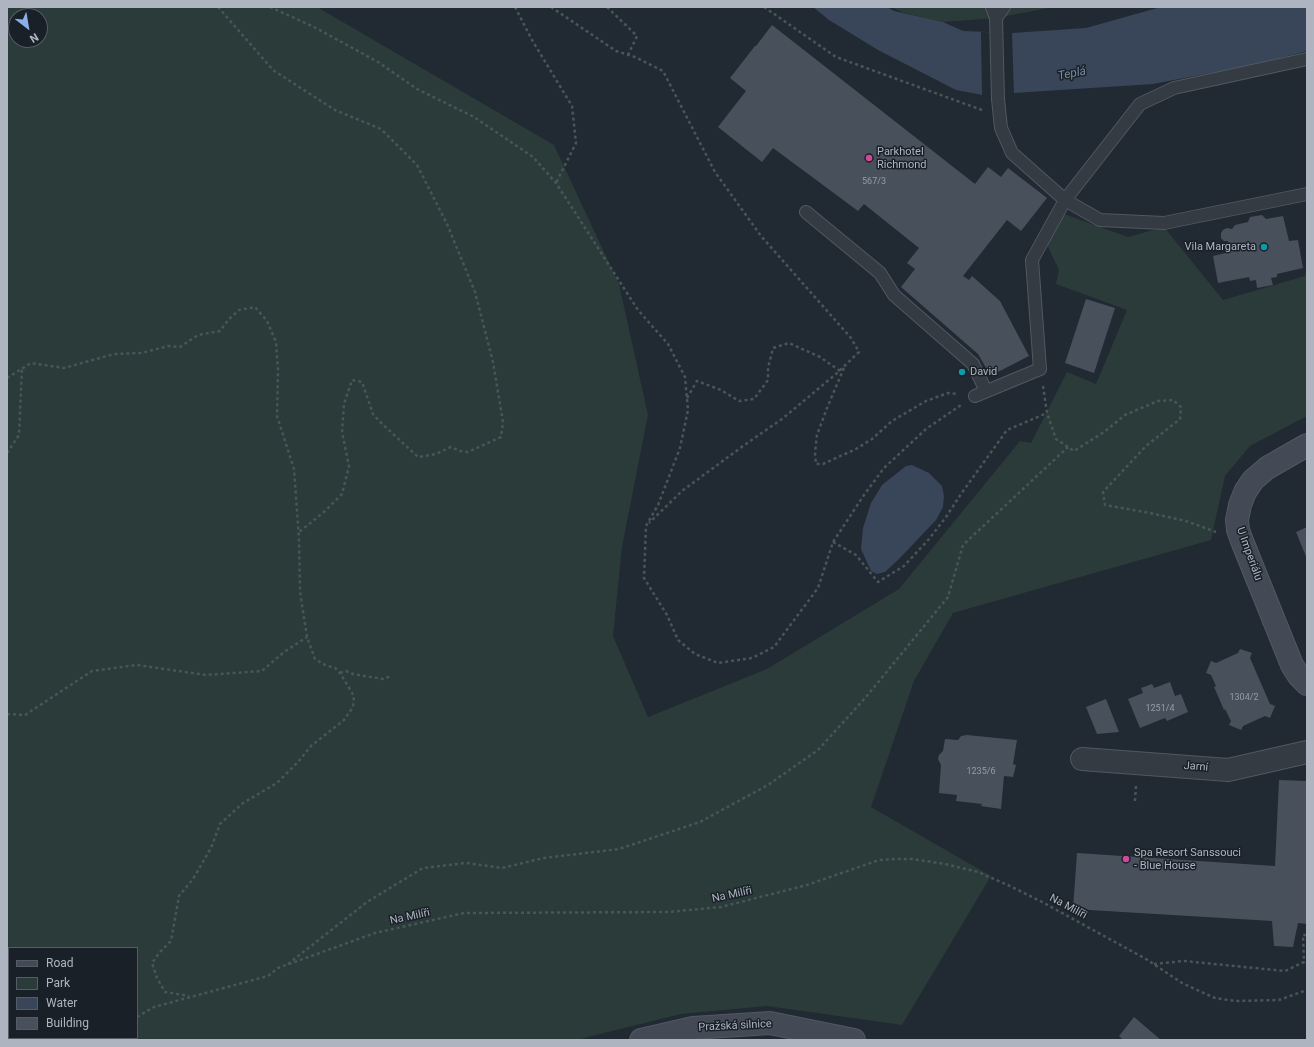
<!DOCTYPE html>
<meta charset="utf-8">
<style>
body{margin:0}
#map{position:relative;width:1314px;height:1047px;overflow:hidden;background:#212932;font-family:Roboto,sans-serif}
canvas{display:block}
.frame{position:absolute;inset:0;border:8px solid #aeb5c0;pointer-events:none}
.legend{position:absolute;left:8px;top:947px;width:130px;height:92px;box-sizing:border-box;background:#1a2028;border:1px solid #555c65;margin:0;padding:5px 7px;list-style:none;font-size:12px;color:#aeb5c0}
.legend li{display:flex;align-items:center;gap:8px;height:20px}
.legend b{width:20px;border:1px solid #555c65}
.north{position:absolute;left:8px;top:8px;width:40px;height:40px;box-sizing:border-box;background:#1a2028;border:1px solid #555c65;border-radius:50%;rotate:149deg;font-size:11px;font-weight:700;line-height:16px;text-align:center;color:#aeb5c0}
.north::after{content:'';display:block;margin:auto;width:14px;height:18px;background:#8bafe9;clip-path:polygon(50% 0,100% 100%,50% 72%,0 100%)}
</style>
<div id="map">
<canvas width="1314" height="1047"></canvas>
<div class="frame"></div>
<ul class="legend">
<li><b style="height:5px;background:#434a56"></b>Road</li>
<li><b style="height:11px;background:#2a3b3a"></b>Park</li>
<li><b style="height:11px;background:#39465a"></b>Water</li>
<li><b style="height:11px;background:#48505c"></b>Building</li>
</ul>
<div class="north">N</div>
</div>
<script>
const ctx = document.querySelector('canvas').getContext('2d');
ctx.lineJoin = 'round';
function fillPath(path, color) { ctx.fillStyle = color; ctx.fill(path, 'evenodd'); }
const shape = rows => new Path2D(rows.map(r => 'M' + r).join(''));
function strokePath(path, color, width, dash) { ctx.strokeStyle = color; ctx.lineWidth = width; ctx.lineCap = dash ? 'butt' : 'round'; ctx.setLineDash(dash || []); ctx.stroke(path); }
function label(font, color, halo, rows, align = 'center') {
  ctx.font = font + ' Roboto,sans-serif'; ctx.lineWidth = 3; ctx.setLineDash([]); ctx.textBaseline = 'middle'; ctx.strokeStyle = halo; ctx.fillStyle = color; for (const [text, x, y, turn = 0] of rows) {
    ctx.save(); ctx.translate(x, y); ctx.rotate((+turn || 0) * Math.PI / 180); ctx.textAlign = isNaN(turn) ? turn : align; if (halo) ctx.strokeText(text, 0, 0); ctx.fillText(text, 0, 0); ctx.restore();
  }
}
fillPath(shape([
 [7,7,317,7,554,145,619,284,648,415,622,547,613,636,648,717,767,669,899,589,1020,441,1031,443,1067,372,1096,384,1127,310,1056,284,1059,270,1047,245,1064,214,1128,237,1164,227,1223,300,1305,276,1307,266,1307,416,1250,446,1225,476,1211,540,953,613,914,681,871,807,991,876,902,1025,767,1006,681,1014,576,1040,7,1040],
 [16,16,40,16,40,40,16,40],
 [9,948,137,948,137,1038,9,1038],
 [891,7,1054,7,996,18,943,22,904,13]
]), '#2a3b3a');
fillPath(shape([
 [813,7,887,7,894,11,943,22,963,31,1012,33,1086,28,1161,7,1307,7,1307,51,1252,65,1153,84,983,95,956,90,878,50,829,20],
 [912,465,929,473,942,486,944,496,943,507,936,520,899,559,885,572,877,574,871,571,861,549,863,528,871,503,882,485,906,466]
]), '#39465a');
fillPath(shape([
 [981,32,1012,33,1014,95,982,97]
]), '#212932');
fillPath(shape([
 [772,25,975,184,988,167,1001,177,1008,168,1047,198,1021,231,1007,220,963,276,969,280,972,276,1000,301,1029,356,994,374,989,373,978,354,901,287,915,269,907,263,919,248,864,204,858,211,773,148,762,162,718,127,746,91,730,78,755,46,756,46],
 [1262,215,1266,219,1283,216,1289,241,1298,240,1303,268,1277,274,1277,277,1271,278,1273,285,1257,288,1256,280,1250,281,1249,277,1218,283,1213,256,1230,252,1228,241,1224,241,1221,238,1221,233,1223,230,1227,228,1232,229,1235,225,1248,222,1250,217],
 [1086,299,1115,308,1094,373,1065,363],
 [1307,527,1307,559,1296,532],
 [1240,649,1252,653,1250,658,1270,704,1275,706,1270,718,1265,716,1243,726,1241,730,1229,725,1231,721,1225,709,1224,710,1214,687,1216,686,1211,675,1206,673,1211,661,1216,663,1238,653],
 [1170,682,1175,696,1181,694,1188,712,1167,721,1165,718,1140,728,1128,699,1143,693,1141,688,1152,684,1154,688],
 [1106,699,1119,732,1097,734,1086,707],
 [967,735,1017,740,1013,764,1016,765,1013,777,1004,776,1001,809,981,806,982,804,956,801,957,795,939,793,941,765,938,759,939,755,943,751,945,739,958,740,961,736],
 [1279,780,1307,781,1307,924,1298,923,1293,947,1274,946,1272,921,1073,909,1077,853,1275,866],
 [1134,1017,1161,1040,1123,1040,1119,1036],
 [45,1038,67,1038,64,1040,47,1040]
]), '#48505c');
const lane = shape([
 [992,7,996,18,998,99,1001,128,1012,153,1065,200,1100,220,1164,223,1307,194],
 [996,18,1004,7],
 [806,212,880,273,894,295,973,364,986,391],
 [975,396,1040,369,1032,260,1065,200,1140,104,1174,88,1307,59]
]);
const street = shape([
 [1082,759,1228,770,1307,752]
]);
const secondary = shape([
 [1307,445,1267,468,1253,480,1245,492,1240,505,1237,520,1238,530,1242,541,1292,665,1299,676,1307,684],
 [641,1040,693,1028,770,1023,854,1040]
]);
strokePath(lane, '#525861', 14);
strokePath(street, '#525861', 24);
strokePath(secondary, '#525861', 24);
strokePath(shape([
 [218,7,273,70,335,110,381,129,417,165,447,224,475,292,493,362,503,422,501,437,468,452,460,451,451,447,436,454,418,457,379,421,373,414,362,382,352,380,344,404,342,432,349,466,342,494,324,512,299,532],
 [270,7,314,27,378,62,417,89,474,117,533,157,556,183,638,310,668,344,685,377,688,410,680,448,658,505,646,526,644,578,667,615,678,640,695,654,718,663,752,658,774,647,818,588,833,542,864,495,884,468,926,429,961,405],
 [515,7,532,40,572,106,576,143,556,183],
 [551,7,616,51,635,57,663,71,715,172,761,236,851,338,859,352,836,374,782,419,743,446,682,491,649,523],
 [607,7,637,36,628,55],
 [764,7,836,57,982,110],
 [844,368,827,408,817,435,815,453,816,464,823,464,856,449,872,439,892,421,926,401,948,393,958,394],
 [7,378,31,363,64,368,114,354,142,353,168,346,180,347,198,335,220,331,229,319,239,310,255,307,267,321,276,342,278,369,277,416,294,469,299,539,300,592,307,637,315,659,325,665,335,668,340,673,354,696,353,707,344,720,311,746,298,762,277,783,243,803,220,824,211,848,193,879,179,896,171,941,159,953,152,963,157,978,165,992,189,996],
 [1043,386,1047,413,1056,439,1074,451,1104,432,1125,415,1158,401,1173,400,1181,407,1180,419,1146,446,1103,492,1105,505,1150,513,1186,521,1216,532],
 [687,398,697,381,721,390,739,401,754,399,768,380,768,368,773,348,789,343,820,357,840,371],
 [7,453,19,435,22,368],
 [833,542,856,555,878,582,904,566,929,539,946,517,961,494,1007,430,1047,413],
 [340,673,346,671,353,674,383,679,391,676],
 [7,714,25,715,92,671,137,665,206,675,262,671,284,652,307,637],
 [1135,801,1136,786],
 [288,964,367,902,423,868,466,863,502,868,544,858,619,849,700,822,768,785,818,750,866,697,948,597,963,545,1068,447],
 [1154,964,1184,961,1285,971,1304,962,1303,935,1307,935],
 [137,1017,154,1007,268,976,278,968,375,933,464,913,668,912,721,907,807,885,879,860,896,859,912,859,945,864,978,872,1010,886,1042,902,1146,959,1182,983,1215,998,1235,1001,1279,1000,1307,990],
 [98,1040,101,1038]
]), '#475658', 2.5, [3, 3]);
strokePath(lane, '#343b43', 12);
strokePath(street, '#343b43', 22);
strokePath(secondary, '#434a56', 22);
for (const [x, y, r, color] of [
 [869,158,4,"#d1479c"],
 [1264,247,4,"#0f9aa8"],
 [962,372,4,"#0f9aa8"],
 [1126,859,4,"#d1479c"]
]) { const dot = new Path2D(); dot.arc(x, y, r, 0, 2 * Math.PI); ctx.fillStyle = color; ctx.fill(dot); strokePath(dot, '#1a2028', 1.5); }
label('9px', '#949ca7', null, [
 ["567/3",874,182],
 ["1304/2",1244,698],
 ["1251/4",1160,709],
 ["1235/6",981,772]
]);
label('11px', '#aeb5c0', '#1a2028', [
 ["Parkhotel",877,152],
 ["Richmond",877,165],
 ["Vila Margareta",1256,247,"right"],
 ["David",970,372],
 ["Spa Resort Sanssouci",1134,853],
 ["- Blue House",1134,866]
], 'left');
label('11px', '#aeb5c0', '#1a2028', [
 ["U Imperiálu",1249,554,70],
 ["Jarní",1196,767,4],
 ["Na Milíři",732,895,-12],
 ["Na Milíři",1068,907,28],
 ["Na Milíři",410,917,-12],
 ["Pražská silnice",735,1026,-3]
]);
label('italic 12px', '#7a8da5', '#1a2028', [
 ["Teplá",1072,74,-11]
]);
</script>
